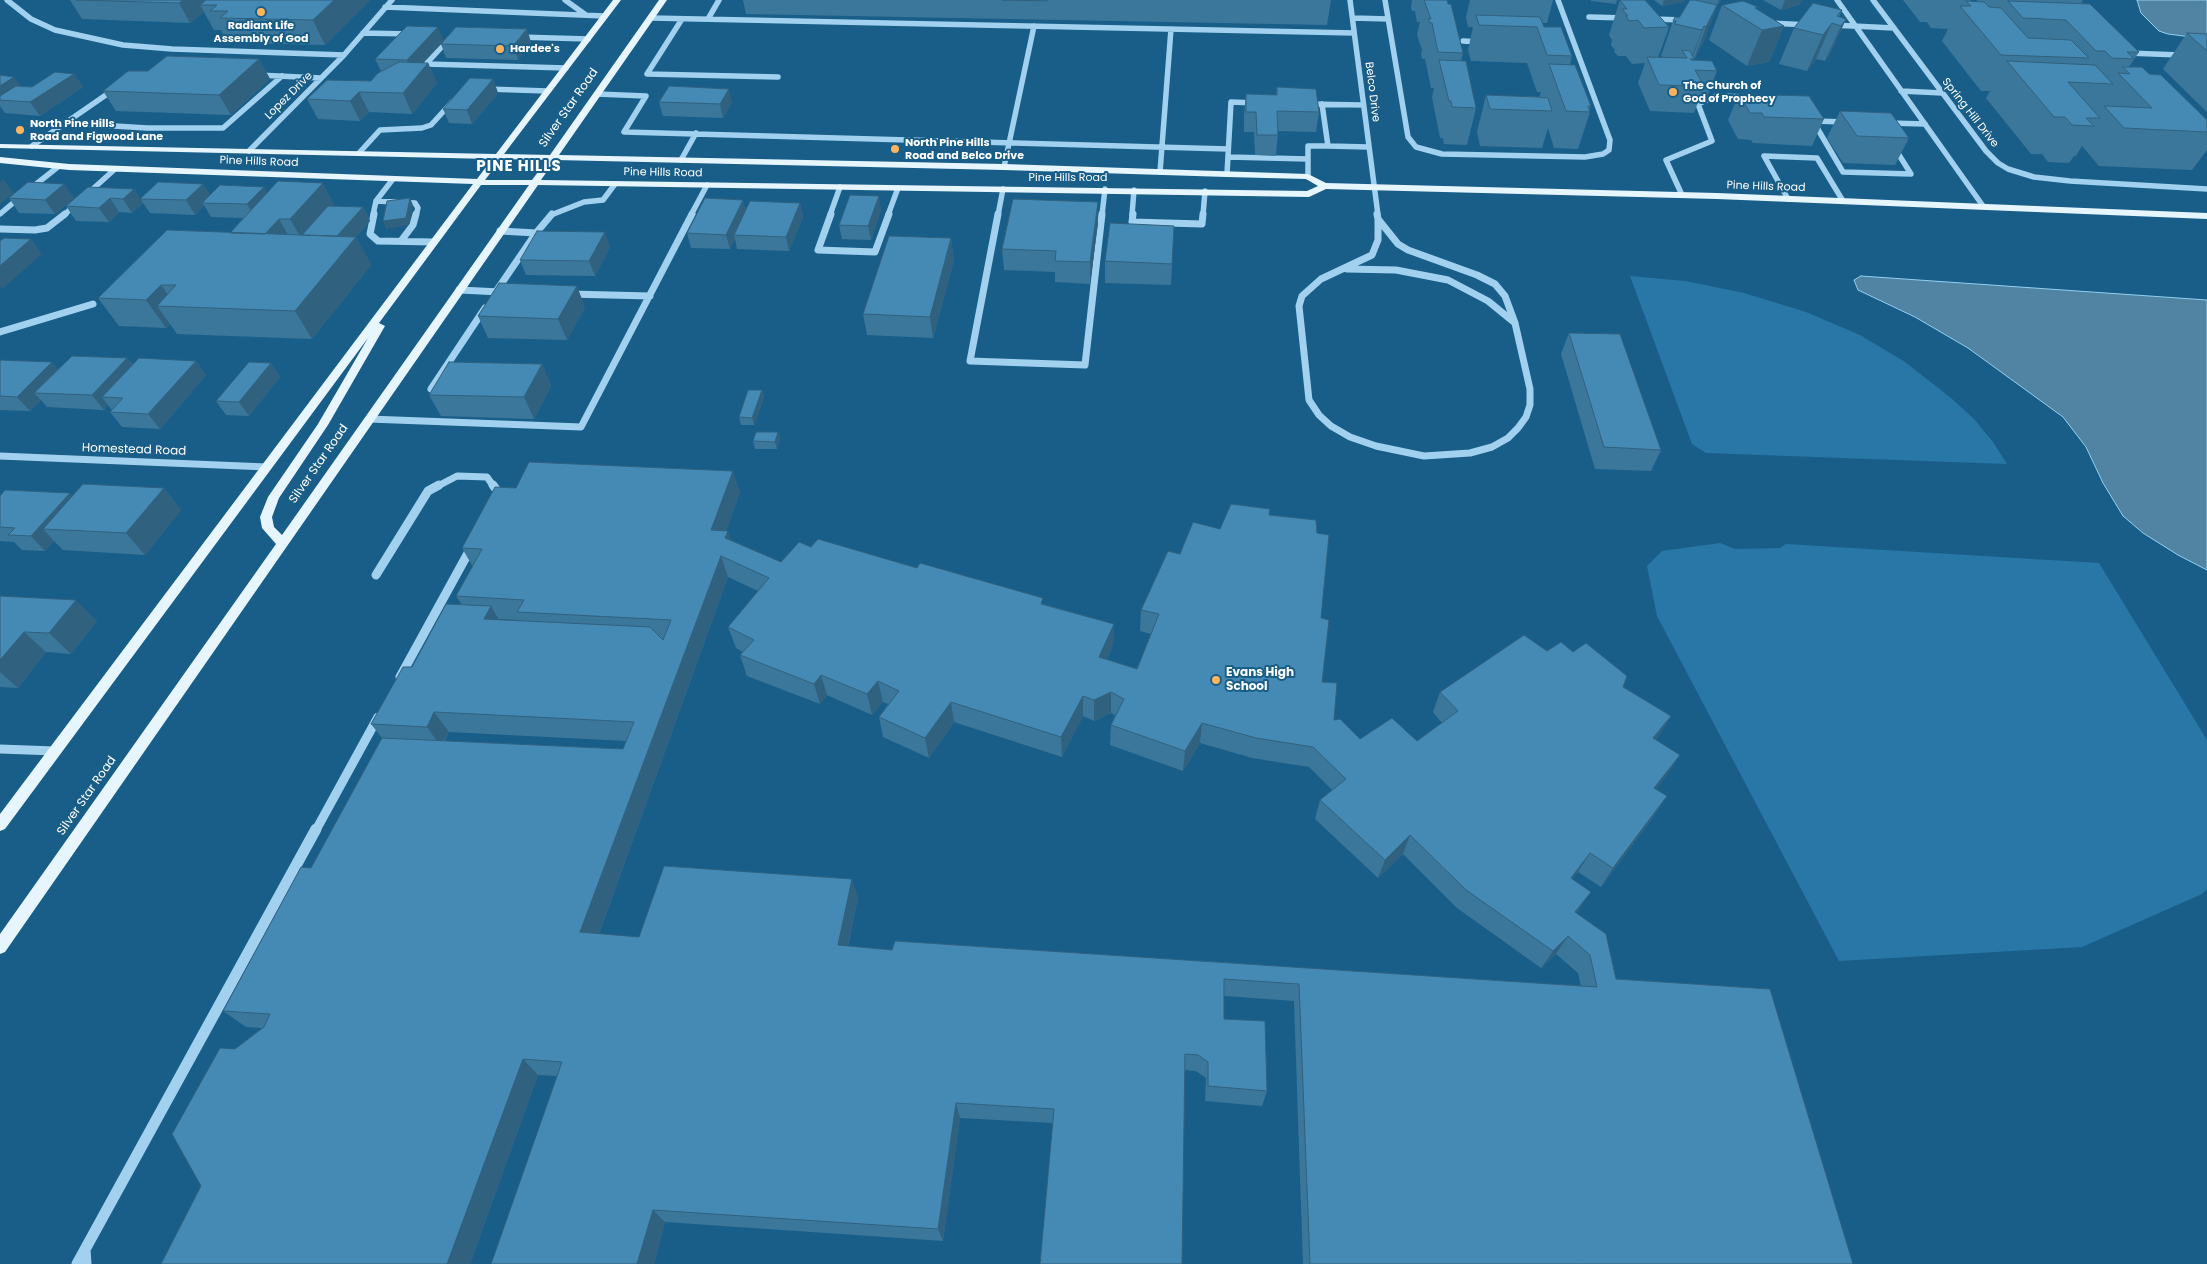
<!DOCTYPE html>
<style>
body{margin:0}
canvas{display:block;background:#185e89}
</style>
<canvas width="2207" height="1264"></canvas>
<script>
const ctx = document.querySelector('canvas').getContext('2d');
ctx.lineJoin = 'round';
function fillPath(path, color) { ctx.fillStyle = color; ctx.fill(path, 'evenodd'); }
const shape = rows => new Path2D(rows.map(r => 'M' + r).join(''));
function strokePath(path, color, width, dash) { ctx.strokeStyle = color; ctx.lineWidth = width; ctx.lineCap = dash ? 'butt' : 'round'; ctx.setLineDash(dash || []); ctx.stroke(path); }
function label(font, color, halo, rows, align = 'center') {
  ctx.font = font + ' Poppins,sans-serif'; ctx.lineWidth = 4; ctx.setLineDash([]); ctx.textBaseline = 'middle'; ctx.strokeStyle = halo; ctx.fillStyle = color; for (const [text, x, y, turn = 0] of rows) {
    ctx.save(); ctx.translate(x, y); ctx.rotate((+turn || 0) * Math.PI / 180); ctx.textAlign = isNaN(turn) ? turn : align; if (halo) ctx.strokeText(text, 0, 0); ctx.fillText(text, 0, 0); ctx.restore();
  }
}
fillPath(shape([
 [1630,276,1685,281,1744,293,1806,312,1860,335,1905,362,1951,398,1974,419,1993,442,2007,464,1706,453,1692,444],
 [1720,543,1735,549,1780,548,1786,544,2099,563,2207,740,2207,889,2202,894,2082,947,1839,961,1657,616,1647,566,1662,551]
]), '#2877a6');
const water = shape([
 [2137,0,2207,0,2207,39,2168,34,2159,31,2141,13,2137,0],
 [1861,276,2207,300,2207,570,2178,555,2143,533,2123,516,2103,483,2086,447,2063,417,1968,348,1915,317,1858,290,1854,280,1861,276]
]);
fillPath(water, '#5183a2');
strokePath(water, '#93cff0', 1);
strokePath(shape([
 [7,0,31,19,55,30,123,45,172,49,344,55,392,0],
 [565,0,586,15],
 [1350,0,1378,215],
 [1385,0,1408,137,1416,147,1442,154,1585,157,1603,154,1609,150,1610,140,1558,0],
 [1837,0,1983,206],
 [1873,0,1986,151,1998,163,2008,169,2034,177,2070,181,2207,189],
 [385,7,605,16],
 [1589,17,1626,18],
 [651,18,1354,33],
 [1353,18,1388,19],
 [682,19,647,74,778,77],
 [708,19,719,0],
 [1652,19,1684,20],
 [1769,23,1809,25],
 [1832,25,1894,28],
 [363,33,410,34],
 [518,37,588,39],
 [449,39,426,64,566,68],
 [1463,41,1480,42],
 [2127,53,2207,56],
 [257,75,321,78],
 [486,89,548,91],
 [1901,91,1942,93],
 [597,94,646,96,624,132,1228,149],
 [1306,104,1363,105],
 [1322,104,1328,146,1369,147],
 [1847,122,1813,121,1843,172,1911,174,1894,147],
 [65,123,147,128,223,128,282,76],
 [1888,123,1925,124],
 [32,146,116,88],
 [249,151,344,55],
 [359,153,380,130,422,128,431,125,452,102],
 [1228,157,1308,159],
 [681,160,696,133],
 [1004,167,1034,26],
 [1160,172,1171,29],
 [1227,174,1231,102,1256,103],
 [1308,177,1308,146,1328,146],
 [30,189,59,166],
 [1682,195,1666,160,1712,141,1698,104,1716,96,1749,97],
 [1788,199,1764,156,1817,158,1843,201],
 [376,201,415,203,418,208,416,215],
 [0,214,20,197],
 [64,215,115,169],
 [373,215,376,201,393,179],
 [551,215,584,202,603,200,615,184],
 [691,215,707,185],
 [830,215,840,187],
 [888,215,898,188],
 [998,215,1003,189],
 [1102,215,1105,189],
 [1132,215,1134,190],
 [1203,215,1205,191]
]), '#a1d1ee', 5.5);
strokePath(shape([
 [374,214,370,234,378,241,434,242],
 [831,214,818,250,875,252,889,214],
 [998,214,970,361,1085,365,1102,214],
 [1133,214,1132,222,1202,224,1203,214],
 [1377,214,1378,219],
 [1378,219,1398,244,1408,250,1477,275,1495,284,1505,296,1515,323,1530,389,1530,405,1526,417,1518,428,1508,438,1492,447,1470,453,1424,456,1376,446,1350,437,1331,426,1319,415,1309,400,1299,306,1302,296,1321,279,1372,255,1378,240,1378,219],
 [0,229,35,230,47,228,65,214],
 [500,231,536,233],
 [401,241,413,225,416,214],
 [1347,269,1396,270,1448,280,1488,301,1515,323],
 [459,290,501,292],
 [495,293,536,233,552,214],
 [569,294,650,296],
 [0,332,93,304],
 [431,389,485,308],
 [369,419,581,427,692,214],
 [0,456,267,467],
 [436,487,457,476,487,477,494,487]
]), '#a1d1ee', 7);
strokePath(shape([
 [493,485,500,495],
 [376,575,428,491,439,485],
 [400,677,472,546],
 [0,749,55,751],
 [316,830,378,717]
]), '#a1d1ee', 9);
strokePath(shape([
 [85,1249,86,1264],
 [77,1264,316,829]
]), '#a1d1ee', 11);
fillPath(shape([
 [613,0,621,0,504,154,550,155,659,0,667,0,559,155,1004,164,1308,174,1326,183,1717,193,2207,213,2207,219,1717,199,1326,189,1309,197,538,185,5,952,0,954,0,934,276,544,262,528,260,517,268,497,318,424,368,338,5,829,0,831,0,814,473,184,69,170,0,163,0,157,69,164,477,179,492,159,0,148,0,144,496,154,613,0],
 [501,159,547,160,532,180,485,180,501,159],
 [555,160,1004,170,1227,177,1306,179,1318,186,1307,191,541,180,555,160],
 [481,185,529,185,282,535,274,527,272,517,279,498,328,425,385,326,379,323,481,185]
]), '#e7f5ff');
fillPath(shape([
 [70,0,370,0,325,45,234,43,230,36,224,36,221,30,214,30,204,12,190,23,82,19],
 [743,0,1331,0,1327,25,746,14],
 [1412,0,1447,0,1463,53,1461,61,1476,108,1467,145,1444,144,1443,138,1440,138,1432,97,1434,88,1431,88,1425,59,1422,59,1421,54,1422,50,1417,35,1420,22,1417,22,1415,11,1412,11,1411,7],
 [1470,0,1553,0,1547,23,1542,23,1544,27,1572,56,1570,65,1591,106,1589,110,1590,112,1578,149,1554,148,1548,128,1542,148,1480,146,1477,132,1486,95,1539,97,1541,92,1537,92,1527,63,1471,61,1468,50,1473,27,1468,27,1466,17],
 [1591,0,1617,0,1616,4,1591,1],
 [1620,0,1669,27,1658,58,1663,58,1663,57,1661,56,1673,21,1679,18,1690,0,1721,0,1717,6,1704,40,1694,60,1717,71,1707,97,1700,97,1694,113,1650,111,1638,83,1645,63,1632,64,1626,56,1618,56,1614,52,1615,50,1611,45,1612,40,1609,35],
 [1654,0,1684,0,1683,2,1662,6],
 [1763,0,1802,0,1799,5,1781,10],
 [1903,0,1971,0,1970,1,1977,1,1977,0,2083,0,2081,4,2139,52,2129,67,2149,74,2207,120,2207,150,2192,170,2099,166,2082,146,2076,156,2074,156,2069,163,2048,162,2042,154,2031,154,1986,98,1990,91,1981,91,1942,41,1948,29,1931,28,1927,22,1920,22],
 [1722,5,1757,10,1784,26,1769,62,1747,66,1709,40],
 [1842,10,1839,17,1846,19,1830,54,1825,61,1816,59,1807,71,1779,64,1794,28],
 [2187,33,2207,34,2207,112,2163,69],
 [444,41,423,63,428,63,437,83,412,114,369,112,360,121,318,119,307,99,371,81,381,71,375,59],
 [531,42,518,60,446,58,441,44],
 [259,59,270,79,231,115,116,111,103,91],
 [74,74,83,87,40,116,5,113,0,106,0,75,21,86,32,87],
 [493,79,498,93,472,124,449,123,443,109],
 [1277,87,1319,112,1316,132,1278,131,1276,156,1255,155,1254,132,1244,132,1244,115,1246,94,1276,95],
 [1739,94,1824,119,1812,146,1753,143,1751,140,1738,139,1728,120],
 [659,102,732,102,723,118,663,116],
 [1840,111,1909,138,1895,165,1843,163,1827,138],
 [64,184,74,198,55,214,19,213,9,198],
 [203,184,210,195,267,193,334,204,332,206,363,207,370,221,356,237,371,265,312,339,177,334,170,324,166,328,119,326,98,298,230,233,243,218,211,217,204,205,195,215,150,213,143,203,132,213,119,212,109,222,76,221,66,206,134,189,140,199],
 [800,203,803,217,789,251,737,249,735,239,730,249,691,248,687,233,746,209],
 [881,210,871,240,842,239,839,225],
 [1098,223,1090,284,1055,282,1055,272,1004,270,1002,249],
 [1174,226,1171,285,1105,283,1105,261],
 [951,238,954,260,933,338,867,335,863,314],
 [610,247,595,276,526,275,520,260],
 [585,307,567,340,488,338,478,316],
 [1569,333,1661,450,1651,471,1595,469,1561,354],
 [127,358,133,365,196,361,206,375,160,429,122,427,110,412,112,410,108,405,104,410,47,407,41,400,30,411,0,410,0,360,58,369],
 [271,363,280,377,249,416,226,415,216,401],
 [542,364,551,386,534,419,441,416,429,395],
 [762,390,764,397,754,425,741,425,739,417],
 [778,432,780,440,777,449,755,449,753,441],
 [164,488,181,510,145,555,63,550,54,541,45,551,22,550,14,542,0,541,0,496,72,496],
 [516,488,740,492,726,531,731,540,781,562,811,547,917,568,1114,624,1113,645,1107,659,1137,669,1151,634,1140,631,1141,610,1180,554,1220,529,1269,515,1321,618,1322,682,1334,720,1360,739,1417,741,1442,723,1433,712,1440,692,1547,651,1573,652,1623,687,1671,716,1656,740,1680,755,1667,775,1656,789,1667,796,1654,816,1601,887,1578,872,1572,879,1579,910,1576,913,1616,979,1853,1264,1303,1264,1294,1001,1224,996,1224,1019,1267,1091,1262,1106,1205,1101,1206,1078,1196,1071,1185,1070,1053,1123,960,1118,943,1241,665,1222,654,1264,557,1076,538,1075,470,1264,161,1264,201,1186,235,1049,262,1028,246,1027,223,1011,311,868,382,738,371,724,412,667,462,605,456,596,473,567,462,548],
 [728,577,758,591,728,627,736,648,743,652,740,655,747,676,820,704,827,695,872,715,883,702,888,704,879,717,883,737,929,758,954,722,1062,757,1083,716,1094,721,1111,713,1115,715,1111,725,1110,745,1183,771,1200,743,1252,758,1309,767,1332,790,1320,800,1315,819,1378,878,1403,854,1457,908,1541,968,1556,954,1578,973,1581,986,892,950,848,946,858,897,639,937,599,934],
 [498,619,521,620,522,621,499,620],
 [449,732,626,741,623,749,445,741],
 [0,596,97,621,71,654,46,652,18,688,0,687]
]), '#3b779b');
fillPath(shape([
 [183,0,218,0,200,5,204,12,190,23,179,3],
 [334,0,370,0,325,45,313,20],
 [1664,0,1684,0,1683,2,1662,6],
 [1719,0,1721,0,1717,6,1704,40,1693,62,1706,27,1716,7],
 [1785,0,1802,0,1799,5,1781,10],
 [1846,19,1830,54,1825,61,1841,26],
 [1832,23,1816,59,1807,71,1823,35],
 [1704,26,1692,59,1691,59,1702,30],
 [1784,26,1769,62,1747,66,1762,30],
 [438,27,444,41,413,73,407,60],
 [527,29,531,42,518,60,513,46],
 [259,59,270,79,231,115,219,95],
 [428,63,437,83,412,114,403,93],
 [74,74,83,87,40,116,30,102],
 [14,77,24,91,0,100,0,86],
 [493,79,498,93,472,124,467,110],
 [729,89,732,102,723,118,720,104],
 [359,92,369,112,360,121,350,101],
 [3,179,14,193,0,204,0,182],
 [323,183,334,204,302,240,290,219],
 [64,184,74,198,55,214,45,200],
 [203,184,212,198,202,203,204,205,195,215,186,200],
 [264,187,272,201,255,218,247,204],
 [134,189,143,203,132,213,123,199],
 [879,196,881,210,871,240,868,226],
 [110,198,119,212,109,222,99,208],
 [410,198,413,205,409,225,386,229,383,221],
 [743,200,747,214,734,235,735,239,730,249,726,235],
 [1098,202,1098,223,1090,284,1090,262],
 [800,203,803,217,789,251,786,237],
 [363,207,370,221,356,237,371,265,312,339,295,311,334,240],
 [279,219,291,240,263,235],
 [605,232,610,247,595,276,589,261],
 [951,238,954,260,933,338,930,317],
 [31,239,42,254,2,289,0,286,0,266],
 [161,285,176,306,157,306,170,324,166,328,146,300],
 [577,286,585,307,567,340,558,319],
 [127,358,138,373,102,397,108,405,104,410,92,395],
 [196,361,206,375,160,429,148,414],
 [52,362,64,377,34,393,41,400,30,411,17,397],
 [271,363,280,377,249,416,239,402],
 [542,364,551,386,534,419,524,397],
 [762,390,764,397,754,425,752,418],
 [778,432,780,440,777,449,775,442],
 [733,471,740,492,719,551,711,530],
 [164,488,181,510,145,555,126,533],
 [70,493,83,508,43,529,54,541,45,551,31,536],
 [728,531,735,552,725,538],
 [721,556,728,577,593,950,580,932],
 [76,600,97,621,71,654,49,633],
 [491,606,503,627,484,619],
 [1114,624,1113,645,1099,677,1099,657],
 [24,632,46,652,18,688,0,672,0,660],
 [821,675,827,695,820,704,814,684],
 [878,681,883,702,872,715,867,694],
 [1111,692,1111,713,1094,721,1094,700],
 [1083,696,1083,716,1062,757,1061,737],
 [951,702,954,722,929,758,925,738],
 [434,712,449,732,441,747,427,727],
 [1671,716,1659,736,1641,758,1653,738],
 [1202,723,1200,743,1183,771,1185,751],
 [1680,755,1667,775,1642,808,1654,788],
 [1667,796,1654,816,1601,887,1613,868],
 [1410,835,1403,854,1378,878,1385,860],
 [1590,853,1578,872,1559,896,1571,878],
 [852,879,858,897,844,963,838,945],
 [1591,892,1579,910,1563,930,1575,912],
 [1568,936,1556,954,1541,968,1553,951],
 [523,1059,538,1075,470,1264,447,1264],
 [956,1103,960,1118,943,1241,938,1229],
 [653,1210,665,1222,654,1264,637,1264]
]), '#30617e');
const building = shape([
 [76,0,183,0,179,3,76,0],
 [206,0,334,0,313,20,220,18,228,11,210,11,217,5,200,5,206,0],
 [1002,0,1048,0,1048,1,1002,0],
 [1424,0,1447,0,1448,4,1451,4,1463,53,1438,52,1432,23,1430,23,1428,19,1431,19,1424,0],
 [1620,0,1645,0,1669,27,1644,28,1638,20,1629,21,1626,16,1628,16,1622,9,1627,9,1620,0],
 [1690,0,1695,0,1717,5,1706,27,1704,26,1702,30,1675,24,1676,21,1673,21,1675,17,1679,18,1690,0],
 [1743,1,1758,7,1755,8,1784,26,1762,30,1722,5,1743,1],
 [1966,1,1984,2,1989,7,2001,8,2028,38,2071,40,2089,58,2001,55,1960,6,1971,6,1966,1],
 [2008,1,2090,4,2139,52,2127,52,2134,59,2112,58,2105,51,2096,51,2066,20,2023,18,2008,1],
 [1813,3,1842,10,1837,16,1846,19,1841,26,1832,23,1823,35,1794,28,1813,3],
 [1476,15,1540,17,1544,27,1561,27,1572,56,1547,55,1537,27,1479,25,1476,15],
 [407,26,438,27,407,60,375,59,407,26],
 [456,27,527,29,513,46,441,44,456,27],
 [2187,33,2207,34,2207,51,2187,33],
 [1682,50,1690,51,1694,59,1690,59,1691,60,1712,61,1717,71,1695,70,1704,86,1659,85,1647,57,1687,58,1682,50],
 [167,56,259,59,219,95,103,91,128,71,148,71,167,56],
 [1439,60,1466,61,1476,108,1452,107,1451,101,1449,101,1439,60],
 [2007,61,2095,65,2113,84,2068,82,2100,118,2086,118,2094,126,2072,125,2065,117,2054,117,2007,61],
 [399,62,428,63,403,93,359,92,350,101,307,99,327,80,371,81,378,73,399,62],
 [1549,64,1575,65,1591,106,1588,106,1590,112,1566,111,1549,64],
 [2123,67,2142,67,2149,74,2161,75,2207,120,2207,132,2124,128,2104,106,2152,108,2118,73,2130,74,2123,67],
 [55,72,74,74,30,102,0,100,0,96,16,86,32,87,55,72],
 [0,75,14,77,0,86,0,75],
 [470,78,493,79,467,110,443,109,470,78],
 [669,86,729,89,720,104,659,102,669,86],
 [1277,87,1316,89,1319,112,1277,111,1278,135,1257,135,1256,112,1246,112,1246,94,1277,95,1277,87],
 [1739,94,1809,96,1824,119,1764,117,1762,113,1750,113,1739,94],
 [1486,95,1537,97,1548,98,1552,111,1490,109,1486,95],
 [1840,111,1891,113,1909,138,1857,136,1840,111],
 [278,181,323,183,290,219,279,219,265,234,230,233,278,181],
 [28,182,64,184,45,200,9,198,28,182],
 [158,182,203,184,186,200,140,199,158,182],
 [220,185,264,187,247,204,202,203,220,185],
 [88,187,134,189,123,199,110,198,99,208,66,206,88,187],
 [850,195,879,196,868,226,839,225,850,195],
 [410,198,406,218,383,221,387,201,410,198],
 [705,198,743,200,726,235,687,233,705,198],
 [1013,199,1098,202,1090,262,1055,261,1056,251,1002,249,1013,199],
 [750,201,800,203,786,237,734,235,750,201],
 [328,206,363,207,337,236,302,235,328,206],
 [1110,223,1174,226,1172,264,1105,261,1110,223],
 [167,230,356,237,295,311,157,306,176,285,161,285,146,300,98,298,167,230],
 [537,231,605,232,589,261,520,260,537,231],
 [889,236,951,238,930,317,863,314,889,236],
 [4,238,31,239,0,266,0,241,4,238],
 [499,283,577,286,558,319,478,316,499,283],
 [1569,333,1620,334,1661,450,1604,447,1569,333],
 [72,356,127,358,92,395,34,393,72,356],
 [139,358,196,361,148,414,110,412,123,398,102,397,139,358],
 [0,360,52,362,17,397,0,396,0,360],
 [249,362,271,363,239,402,216,401,249,362],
 [449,362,542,364,524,397,429,395,449,362],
 [748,390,762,390,752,418,739,417,748,390],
 [756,432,778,432,775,442,753,441,756,432],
 [529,462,733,471,711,530,728,531,725,538,781,562,799,542,811,547,818,539,917,568,920,563,1043,598,1041,604,1114,624,1099,657,1137,669,1159,614,1141,610,1168,551,1180,554,1193,522,1220,529,1231,504,1270,509,1269,515,1316,520,1317,533,1329,535,1321,618,1329,620,1322,682,1337,683,1334,720,1340,719,1360,739,1392,718,1417,741,1458,711,1440,692,1524,635,1547,651,1561,642,1573,652,1586,643,1627,676,1623,687,1671,716,1653,738,1680,755,1654,788,1667,796,1613,868,1590,853,1571,878,1591,892,1575,912,1606,934,1616,979,1770,989,1853,1264,1310,1264,1299,984,1224,979,1224,1019,1265,1021,1267,1091,1208,1086,1208,1062,1198,1055,1185,1054,1182,1264,1040,1264,1054,1109,956,1103,938,1229,653,1210,637,1264,491,1264,562,1062,523,1059,447,1264,161,1264,201,1186,172,1134,220,1048,235,1049,264,1027,270,1014,223,1011,301,867,311,868,382,738,623,749,634,722,434,712,427,727,371,724,403,667,412,667,446,604,491,606,484,619,650,627,663,640,671,620,517,612,524,600,456,596,482,549,462,548,495,487,516,488,529,462],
 [721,556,769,578,728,627,754,640,740,655,814,684,821,675,867,694,878,681,899,691,879,717,925,738,951,702,1061,737,1083,696,1094,700,1111,692,1124,699,1111,725,1185,751,1202,723,1256,738,1313,747,1346,779,1320,800,1385,860,1410,835,1466,890,1553,951,1568,936,1590,955,1597,987,895,941,892,950,838,945,852,879,664,866,639,937,580,932,721,556],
 [83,484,164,488,126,533,43,529,83,484],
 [5,490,70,493,31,536,8,535,15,528,0,527,0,496,5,490],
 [0,596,76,600,49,633,24,632,0,660,0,596]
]);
fillPath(building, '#458ab4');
strokePath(building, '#30617e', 1);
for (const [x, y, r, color] of [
 [261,12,5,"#ffb35d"],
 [500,49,5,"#ffb35d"],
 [1673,92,5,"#ffb35d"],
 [20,130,5,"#ffb35d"],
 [895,149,5,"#ffb35d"],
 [1216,680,5,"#ffb35d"]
]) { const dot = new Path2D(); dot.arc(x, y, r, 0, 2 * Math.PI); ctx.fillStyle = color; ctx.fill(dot); strokePath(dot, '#185e89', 2); }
label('bold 11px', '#fff', '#185e89', [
 ["Radiant Life",261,26,"center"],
 ["Assembly of God",261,39,"center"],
 ["Hardee's",510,49],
 ["The Church of",1683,86],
 ["God of Prophecy",1683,99],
 ["North Pine Hills",30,124],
 ["Road and Figwood Lane",30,137],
 ["North Pine Hills",905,143],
 ["Road and Belco Drive",905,156]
], 'left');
label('11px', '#fff', '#185e89', [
 ["Belco Drive",1372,92,83],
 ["Lopez Drive",289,96,-45],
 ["Spring Hill Drive",1970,113,52],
 ["Pine Hills Road",259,162,2],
 ["Pine Hills Road",663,173,1],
 ["Pine Hills Road",1068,178],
 ["Pine Hills Road",1766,187,2]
]);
label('12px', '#fff', '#185e89', [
 ["Silver Star Road",569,108,-55],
 ["Homestead Road",134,450,2],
 ["Silver Star Road",319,464,-55],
 ["Silver Star Road",87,796,-55]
]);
label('bold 12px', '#fff', '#185e89', [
 ["Evans High",1226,673],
 ["School",1226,687]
], 'left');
ctx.letterSpacing = '1px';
label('bold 15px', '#fff', '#185e89', [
 ["PINE HILLS",519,167]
]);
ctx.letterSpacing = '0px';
</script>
